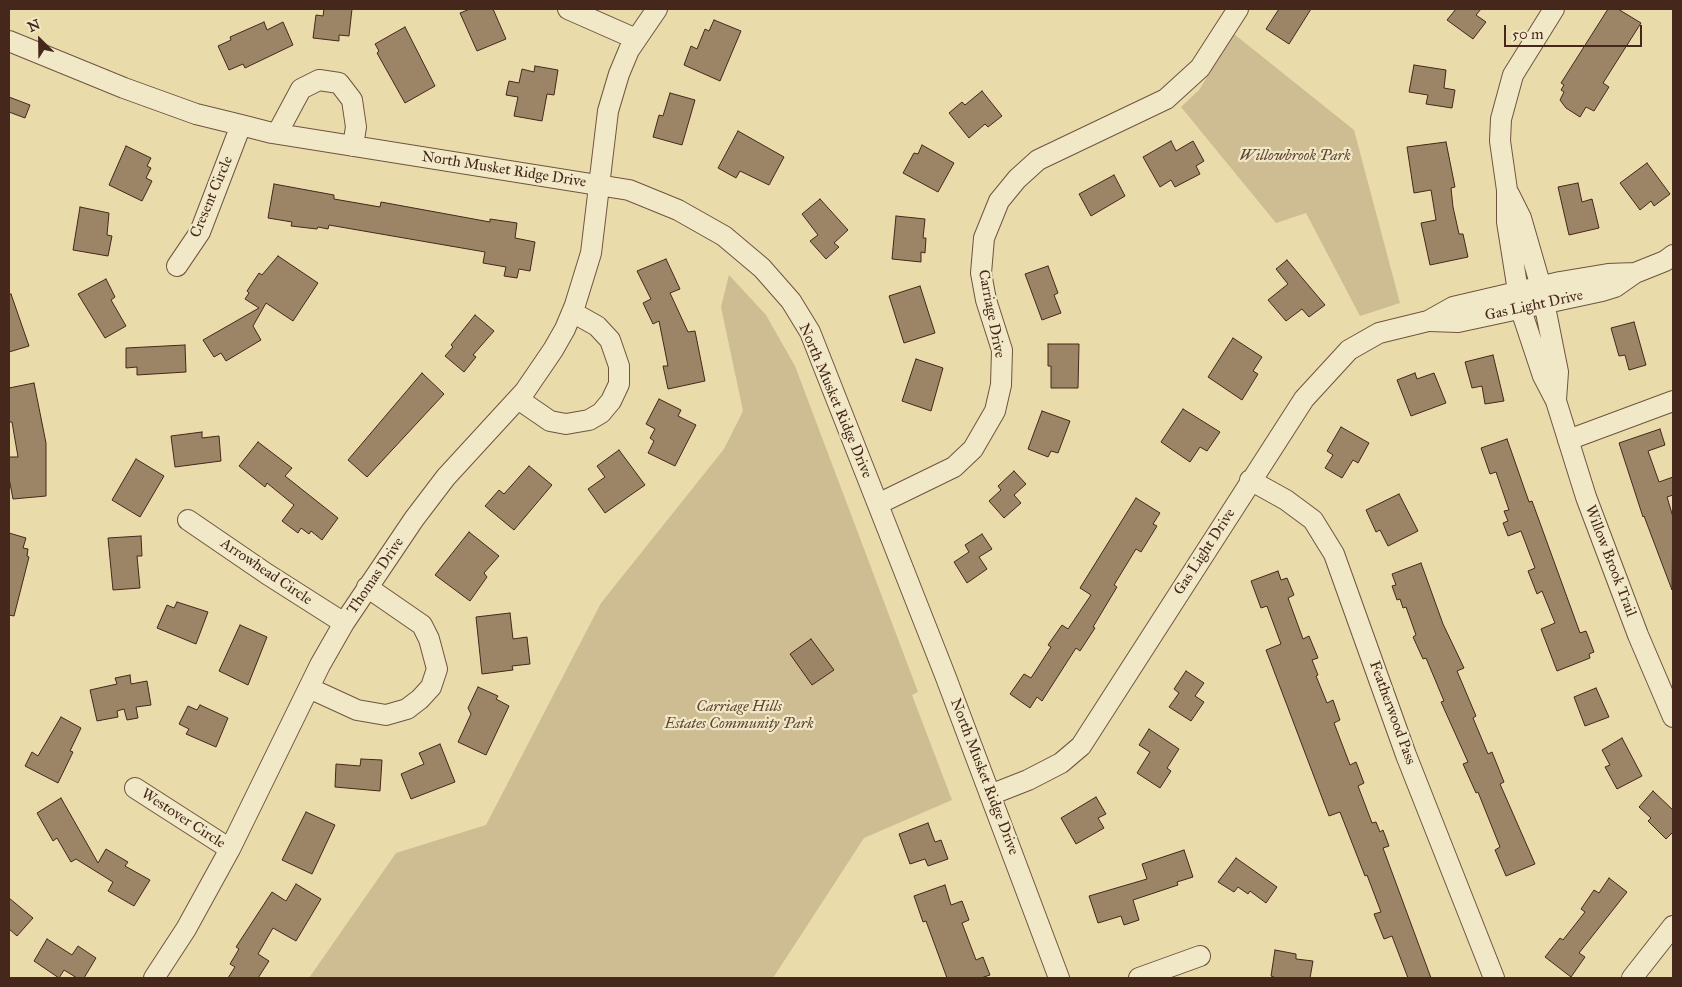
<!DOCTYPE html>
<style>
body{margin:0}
#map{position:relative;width:1682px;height:987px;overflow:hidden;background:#eadbab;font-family:"IM FELL Great Primer",serif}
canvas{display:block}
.frame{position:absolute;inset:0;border:10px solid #46271b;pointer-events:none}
.north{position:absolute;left:15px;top:15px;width:50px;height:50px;-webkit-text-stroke:4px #f1e8c8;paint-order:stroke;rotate:337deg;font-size:14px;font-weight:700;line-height:20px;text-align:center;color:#46271b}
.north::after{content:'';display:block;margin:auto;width:18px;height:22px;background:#46271b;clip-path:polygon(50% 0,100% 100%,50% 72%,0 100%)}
.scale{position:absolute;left:1504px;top:25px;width:138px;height:22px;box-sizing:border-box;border:2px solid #46271b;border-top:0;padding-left:6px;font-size:15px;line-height:18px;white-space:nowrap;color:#46271b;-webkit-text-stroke:4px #f1e8c8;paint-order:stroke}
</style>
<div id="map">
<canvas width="1682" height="987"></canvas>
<div class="frame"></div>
<div class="north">N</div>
<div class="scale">50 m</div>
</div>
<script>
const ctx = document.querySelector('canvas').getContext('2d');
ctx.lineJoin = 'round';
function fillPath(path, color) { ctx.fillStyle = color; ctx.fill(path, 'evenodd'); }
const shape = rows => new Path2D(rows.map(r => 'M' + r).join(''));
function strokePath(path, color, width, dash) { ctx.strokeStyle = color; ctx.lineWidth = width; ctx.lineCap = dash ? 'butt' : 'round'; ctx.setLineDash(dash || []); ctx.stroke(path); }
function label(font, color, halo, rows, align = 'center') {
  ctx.font = font + ' "IM FELL Great Primer",serif'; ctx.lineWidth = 4.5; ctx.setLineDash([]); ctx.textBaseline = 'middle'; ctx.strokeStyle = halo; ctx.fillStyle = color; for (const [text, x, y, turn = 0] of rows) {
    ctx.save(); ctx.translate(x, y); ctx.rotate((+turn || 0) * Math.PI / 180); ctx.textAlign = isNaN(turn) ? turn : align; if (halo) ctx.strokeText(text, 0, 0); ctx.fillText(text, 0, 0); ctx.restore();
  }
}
fillPath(shape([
 [1234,34,1354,130,1400,303,1360,316,1306,213,1276,223,1181,107,1199,90],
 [729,275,766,315,795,366,918,692,912,695,952,800,864,838,773,978,309,978,396,853,486,825,601,603,724,449,743,411,721,307]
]), '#cebc93');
const building = shape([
 [324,9,352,9,349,36,339,35,339,41,313,38,316,15,323,16,324,9],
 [470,9,493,9,506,39,477,51,460,13,470,9],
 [1279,9,1311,9,1289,44,1266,29,1279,9],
 [1456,9,1481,9,1476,15,1486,22,1473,39,1447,20,1456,9],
 [1608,9,1618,9,1641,23,1603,83,1609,87,1594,111,1586,107,1580,117,1566,108,1560,100,1564,92,1561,90,1564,85,1561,83,1608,9],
 [714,20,741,31,720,81,684,65,691,46,697,49,705,29,709,31,714,20],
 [264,22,267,30,283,22,293,45,245,68,243,64,229,70,218,46,231,40,230,37,264,22],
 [405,27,435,86,405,103,377,53,379,51,375,44,405,27],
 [1414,65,1446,70,1444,88,1455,90,1452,108,1426,104,1428,95,1409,92,1414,65],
 [535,66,558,70,554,95,547,94,542,121,514,116,518,97,506,95,509,81,519,83,522,69,534,72,535,66],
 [982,91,1002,116,988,127,985,124,969,138,949,113,962,102,965,105,982,91],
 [670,93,695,100,682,145,653,137,659,115,663,116,670,93],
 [9,97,30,105,25,118,9,112,9,97],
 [738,131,784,157,769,185,740,171,736,178,718,168,738,131],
 [1171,141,1176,151,1193,141,1204,161,1196,166,1200,174,1175,187,1171,180,1160,187,1143,157,1171,141],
 [1446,142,1455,187,1451,188,1453,207,1459,234,1463,234,1468,257,1430,265,1421,223,1436,220,1431,190,1414,193,1407,147,1446,142],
 [922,145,954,163,938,192,903,173,914,153,918,154,922,145],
 [126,146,151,158,147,166,151,168,146,178,152,181,142,201,109,185,126,146],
 [1647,163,1670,194,1654,206,1651,201,1640,210,1620,183,1647,163],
 [1114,175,1125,196,1091,216,1079,194,1114,175],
 [1578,183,1582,202,1592,199,1599,228,1569,235,1558,187,1578,183],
 [274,184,334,195,334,199,380,207,381,202,490,222,490,219,517,223,515,238,535,242,530,271,519,269,517,278,504,276,506,267,483,263,485,252,329,225,328,229,318,227,317,229,291,226,292,222,268,218,274,184],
 [820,199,848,230,834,243,839,247,826,259,810,241,818,235,802,214,820,199],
 [80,207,109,213,107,235,112,236,108,256,73,250,80,207],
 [896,216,925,219,923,238,926,238,925,253,921,252,921,262,892,259,896,216],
 [278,256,318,283,293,321,266,303,253,326,261,340,226,361,221,353,214,357,203,340,259,308,245,299,249,293,247,291,259,273,262,275,278,256],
 [666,259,680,289,670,293,688,332,695,331,705,381,668,389,663,366,668,366,659,321,653,324,643,303,651,299,637,271,666,259],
 [1287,260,1325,305,1309,317,1302,309,1286,321,1268,300,1288,284,1276,269,1287,260],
 [1048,266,1058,293,1054,295,1061,313,1042,320,1025,274,1048,266],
 [106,279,115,297,111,300,126,326,105,338,78,294,106,279],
 [920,286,935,333,904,343,889,296,920,286],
 [11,294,29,346,9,352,9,295,11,294],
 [475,315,494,331,473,355,476,357,464,372,445,356,453,347,451,345,475,315],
 [1634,322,1646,365,1629,370,1625,355,1619,356,1611,328,1634,322],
 [1233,338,1262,357,1253,371,1258,374,1242,400,1208,377,1233,338],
 [1048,344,1079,344,1078,388,1051,388,1051,366,1048,366,1048,344],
 [185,345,186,372,137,375,137,367,126,368,126,348,185,345],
 [1493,355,1504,401,1485,404,1482,386,1472,388,1465,362,1493,355],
 [916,359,943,368,931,411,902,401,916,359],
 [422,373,444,394,367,477,348,460,422,373],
 [1415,373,1417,379,1434,373,1446,403,1411,416,1397,380,1415,373],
 [34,383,46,443,46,496,13,499,9,478,9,457,18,457,12,422,9,422,9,388,34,383],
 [659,399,681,410,678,416,696,425,675,466,648,453,654,441,650,438,655,429,646,424,659,399],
 [1183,409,1220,432,1207,451,1200,447,1190,462,1161,442,1183,409],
 [1042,411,1070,421,1058,453,1051,451,1048,457,1028,449,1042,411],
 [1341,427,1369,443,1358,463,1353,460,1342,478,1325,468,1333,455,1327,451,1341,427],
 [1660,429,1665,445,1648,451,1659,482,1673,477,1673,495,1667,497,1673,517,1672,590,1644,516,1643,517,1619,443,1660,429],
 [202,432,202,438,219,436,221,461,175,467,171,436,202,432],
 [1507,439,1529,502,1532,501,1580,633,1586,631,1594,652,1589,654,1590,658,1557,671,1541,629,1555,623,1542,591,1537,594,1528,571,1535,568,1521,531,1508,536,1503,523,1508,521,1504,511,1509,510,1496,472,1490,474,1481,448,1507,439],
 [258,442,292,468,285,476,338,518,322,540,311,531,309,534,301,528,298,533,282,521,294,505,267,483,265,487,239,466,258,442],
 [619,450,645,485,605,513,588,489,605,477,597,466,619,450],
 [136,459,164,476,140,517,112,500,136,459],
 [529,466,552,485,514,530,485,506,499,490,504,494,529,466],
 [1014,471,1026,484,1014,495,1021,503,1004,518,989,501,1001,490,998,486,1014,471],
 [1399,494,1418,531,1388,546,1380,530,1376,532,1366,510,1399,494],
 [1136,498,1160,513,1153,524,1157,526,1141,552,1136,549,1114,585,1117,587,1093,627,1095,628,1080,651,1076,648,1042,701,1037,697,1030,708,1010,694,1024,674,1031,678,1051,647,1048,645,1062,625,1068,629,1091,595,1080,588,1136,498],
 [469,532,499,556,484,573,487,577,470,601,435,575,469,532],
 [9,533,26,538,23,548,28,549,27,556,29,557,14,616,9,615,9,533],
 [982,534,992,549,979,557,987,569,967,583,954,562,969,552,965,545,982,534],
 [141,536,142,556,137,556,140,588,113,590,108,538,141,536],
 [1421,563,1443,624,1464,668,1457,671,1476,716,1473,718,1488,754,1492,752,1504,782,1500,784,1535,864,1506,876,1495,850,1500,847,1478,792,1476,793,1463,764,1468,762,1441,702,1444,701,1426,658,1423,659,1413,637,1416,635,1406,607,1403,608,1400,599,1397,600,1392,586,1396,585,1392,574,1421,563],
 [1278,571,1281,580,1287,578,1294,595,1288,598,1303,639,1309,636,1318,658,1312,660,1318,675,1316,676,1327,703,1333,700,1340,720,1334,723,1350,765,1356,762,1364,783,1358,786,1372,823,1376,822,1380,832,1383,830,1389,846,1383,848,1431,978,1408,978,1392,936,1384,939,1374,914,1381,912,1367,875,1365,876,1340,812,1329,816,1266,650,1281,644,1267,606,1261,608,1251,581,1278,571],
 [177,602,208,612,196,644,157,628,167,605,174,608,177,602],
 [510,613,513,639,527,637,530,664,512,666,513,670,482,674,476,617,510,613],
 [240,625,267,637,248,685,219,671,240,625],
 [811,639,834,670,812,685,790,654,811,639],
 [1186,671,1204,683,1195,696,1204,702,1191,721,1169,707,1179,693,1174,689,1186,671],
 [130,675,131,684,147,681,151,705,136,707,138,718,127,720,124,709,117,711,118,717,97,721,90,690,117,684,115,678,130,675],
 [478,687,498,696,496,699,509,706,486,755,458,742,471,714,468,708,478,687],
 [1596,688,1609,717,1585,726,1574,697,1596,688],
 [200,705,228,718,216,747,186,734,189,729,179,724,188,706,197,710,200,705],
 [61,717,81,728,70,751,73,752,58,783,25,766,32,752,38,756,61,717],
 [1149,729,1179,749,1167,768,1171,771,1160,788,1137,773,1150,752,1139,745,1149,729],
 [1622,738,1642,776,1617,789,1605,767,1610,765,1602,750,1622,738],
 [440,744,455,782,411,799,401,774,424,764,419,753,440,744],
 [361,759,382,760,380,791,335,787,336,764,360,766,361,759],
 [1653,791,1673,810,1673,832,1666,839,1648,821,1651,818,1639,807,1653,791],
 [1096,797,1106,814,1098,818,1104,828,1076,844,1061,818,1096,797],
 [61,798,98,863,106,849,128,862,125,866,150,880,134,906,108,891,113,882,76,859,71,862,57,838,53,841,37,813,61,798],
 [306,812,335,825,312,874,282,860,306,812],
 [928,823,935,842,941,840,948,859,928,866,925,859,910,864,899,834,928,823],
 [1184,850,1193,877,1177,882,1178,885,1133,900,1139,920,1124,925,1121,916,1098,923,1089,896,1147,879,1142,864,1184,850],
 [1236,858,1277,887,1266,903,1250,891,1248,894,1238,887,1234,892,1218,882,1236,858],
 [1609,878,1627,892,1579,953,1585,957,1571,977,1545,957,1560,938,1563,940,1585,912,1581,909,1594,890,1599,893,1609,878],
 [296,884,321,899,296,941,273,928,258,954,269,961,258,978,228,978,235,967,230,964,239,949,236,947,272,892,286,901,296,884],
 [945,885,951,905,962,901,969,920,962,923,976,960,983,957,990,975,981,978,947,978,926,921,923,922,914,896,945,885],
 [9,898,33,918,17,936,9,929,9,898],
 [47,939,72,955,78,946,96,958,84,978,77,978,64,970,59,978,34,961,47,939],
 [1275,950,1296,954,1296,959,1313,961,1310,978,1276,978,1271,976,1275,950]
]);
fillPath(building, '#9b8566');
strokePath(building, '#46271b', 1);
const minor = shape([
 [568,9,636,39],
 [1554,9,1513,75,1501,119,1500,141,1507,190,1507,222,1521,310,1543,376,1556,401,1586,497,1638,635,1673,717],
 [9,41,124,88,196,114,241,125,272,133,629,190,678,210,724,236,762,268,791,301,810,332,945,675,1059,978],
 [272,133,279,130,301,89,319,80,339,83,352,100,356,127,353,146],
 [1509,194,1521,218,1541,287,1558,372,1556,400],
 [177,266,200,232,241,125],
 [1430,321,1458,322,1602,291,1615,287,1635,273,1665,261,1673,255],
 [518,399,550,421,566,424,589,420,601,413,611,401,619,384,619,366,610,340,597,326,572,312],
 [1568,440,1673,401],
 [1250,480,1286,500,1313,520,1334,554,1406,755,1494,978],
 [878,504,954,467,973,449,995,411,1001,385,1002,350,986,300,981,273,984,238,999,201,1017,179,1038,160,1166,99,1200,68,1238,9],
 [188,520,267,574,344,623],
 [309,688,357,710,386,715,407,709,420,699,431,687,437,669,429,639,422,625,367,587],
 [135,788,230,849],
 [990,795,1028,780,1061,763,1081,746,1304,399,1349,350,1379,333,1428,321,1453,307,1560,282,1608,274,1635,273],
 [154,978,186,929,230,849,320,665,344,623,414,519,446,477,525,391,553,350,565,329,575,305,591,253,608,111,619,74,629,50,657,9],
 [1139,978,1200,956],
 [1632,978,1673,926]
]);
strokePath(minor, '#6f543f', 22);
strokePath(minor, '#f1e8c8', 20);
label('italic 15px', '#614533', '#f1e8c8', [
 ["Willowbrook Park",1295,156],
 ["Carriage Hills",739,707],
 ["Estates Community Park",739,724]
]);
label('15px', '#46271b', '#f1e8c8', [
 ["North Musket Ridge Drive",504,170,9],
 ["Cresent Circle",212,197,-67],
 ["Gas Light Drive",1534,306,-12],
 ["Carriage Drive",991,314,79],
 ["North Musket Ridge Drive",835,401,67],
 ["Gas Light Drive",1205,552,-57],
 ["Willow Brook Trail",1610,561,69],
 ["Arrowhead Circle",266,572,34],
 ["Thomas Drive",376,576,-56],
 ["Featherwood Pass",1392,713,70],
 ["North Musket Ridge Drive",984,777,69],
 ["Westover Circle",183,819,33]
]);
</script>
